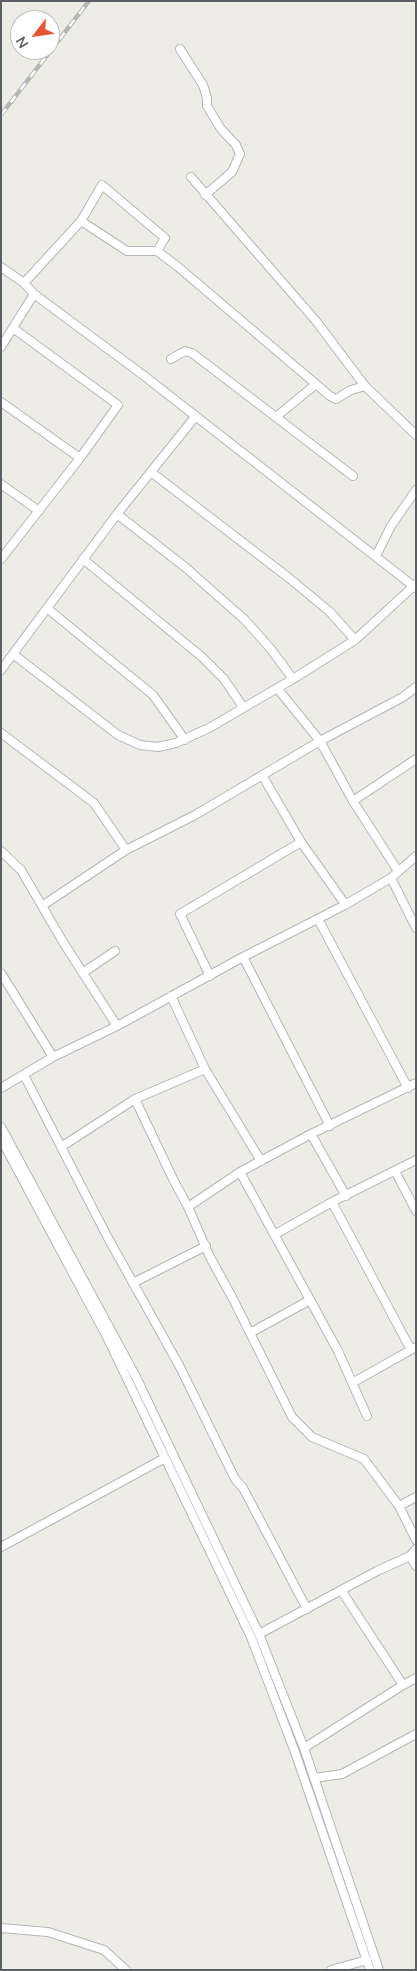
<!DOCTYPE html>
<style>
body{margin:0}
#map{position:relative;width:417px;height:1971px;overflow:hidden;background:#eeede5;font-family:"Nunito Sans",sans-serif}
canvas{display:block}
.frame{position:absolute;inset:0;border:2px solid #5c5f65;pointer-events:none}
.north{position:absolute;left:10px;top:10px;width:50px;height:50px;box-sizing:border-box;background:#fff;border:1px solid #bebfc1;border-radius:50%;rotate:240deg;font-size:14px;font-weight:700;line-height:20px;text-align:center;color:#5c5f65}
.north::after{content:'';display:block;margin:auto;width:18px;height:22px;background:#e45535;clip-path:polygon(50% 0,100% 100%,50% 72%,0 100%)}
</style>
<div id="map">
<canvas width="417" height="1971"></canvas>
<div class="frame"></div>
<div class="north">N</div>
</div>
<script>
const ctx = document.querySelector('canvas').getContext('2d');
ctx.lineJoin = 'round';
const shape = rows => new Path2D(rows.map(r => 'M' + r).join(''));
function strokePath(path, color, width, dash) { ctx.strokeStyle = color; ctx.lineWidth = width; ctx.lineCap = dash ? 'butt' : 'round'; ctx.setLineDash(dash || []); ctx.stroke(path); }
const minor = shape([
 [180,49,203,85,207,98,207,106,221,129,236,145,240,154,232,172,205,195],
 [191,177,316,321,365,386,416,435],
 [81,221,127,251,157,251,177,266,330,396,336,399,351,390,365,386],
 [1,267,24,283,34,294,143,375,416,588],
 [24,283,81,221,102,185,165,238,157,251],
 [1,347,34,294],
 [171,359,185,351,192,353,353,476],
 [1,402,80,458],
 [277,416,316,384],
 [151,472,289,578,330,612,355,640],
 [1,484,39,511],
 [117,514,185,567,245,620,270,648,293,679],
 [376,556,391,526,416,490],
 [1,559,80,458,118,405,13,328],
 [83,559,202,657,224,679,243,707],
 [48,609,153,695,185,740],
 [13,654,118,735,140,745,158,747,176,743,209,728,293,679,355,640,416,584],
 [1,670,117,514,195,417],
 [277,688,320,741,353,801,398,871],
 [1,733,94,803,126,850],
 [262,775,301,842,345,904],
 [353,801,416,759],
 [1,851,21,870,63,942,117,1026],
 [391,878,416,928],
 [42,906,126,850,195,815,320,741,403,697,416,687],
 [318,919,408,1088],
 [243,957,330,1126],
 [84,972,115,951],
 [1,973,53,1057],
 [210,976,180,914,301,842],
 [171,996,205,1069,261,1161],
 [24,1075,108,1238,180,1367,235,1479,243,1488,307,1609],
 [1,1088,53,1057,117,1026,243,957,343,906,391,878,416,856],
 [135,1099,173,1179,188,1207,210,1257,233,1299,292,1417,312,1437,364,1459,399,1506,416,1540],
 [1,1127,136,1377,259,1634,304,1748,379,1970],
 [311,1134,346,1196],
 [1,1139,107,1337,251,1637,295,1752,370,1970],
 [61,1147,135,1099,205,1069],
 [395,1171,416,1211],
 [240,1172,338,1351,367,1416],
 [332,1202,411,1350],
 [188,1207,240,1172,311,1134,416,1083],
 [274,1235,332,1202,416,1160],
 [133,1283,206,1246],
 [250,1333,310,1300],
 [352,1383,416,1347],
 [399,1506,416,1497],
 [1,1547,165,1458],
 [410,1556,416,1566],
 [341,1590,403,1685],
 [259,1634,377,1571,410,1556,416,1549],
 [304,1748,403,1685,416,1678],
 [314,1778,342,1774,416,1734],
 [1,1928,48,1932,104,1950,126,1970],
 [331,1970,367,1960]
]);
strokePath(minor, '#b5b6bb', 10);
strokePath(minor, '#fff', 8);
const rail = shape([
 [1,115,89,1]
]);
strokePath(rail, '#b5b6b6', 4.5);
strokePath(rail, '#fff', 2.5, [8]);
</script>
